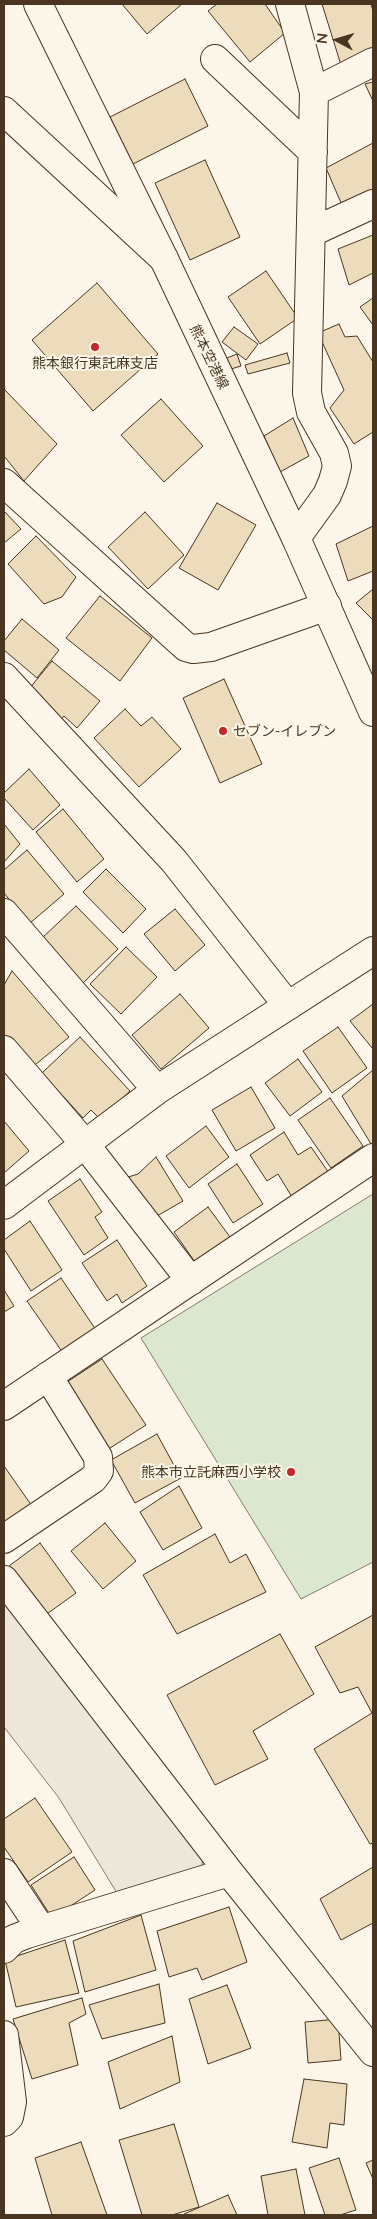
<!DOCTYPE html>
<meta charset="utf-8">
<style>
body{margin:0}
#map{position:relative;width:377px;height:2219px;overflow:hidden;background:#fbf6e9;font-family:Lato,sans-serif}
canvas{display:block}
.frame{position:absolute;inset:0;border:5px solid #4a3520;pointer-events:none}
.north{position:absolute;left:312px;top:15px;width:50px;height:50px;-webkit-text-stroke:4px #fbf6e9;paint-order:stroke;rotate:276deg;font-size:14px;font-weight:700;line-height:20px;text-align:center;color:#4a3520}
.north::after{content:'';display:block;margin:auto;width:18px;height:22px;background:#4a3520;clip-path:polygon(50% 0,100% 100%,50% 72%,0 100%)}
</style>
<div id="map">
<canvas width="377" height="2219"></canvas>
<div class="frame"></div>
<div class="north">N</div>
</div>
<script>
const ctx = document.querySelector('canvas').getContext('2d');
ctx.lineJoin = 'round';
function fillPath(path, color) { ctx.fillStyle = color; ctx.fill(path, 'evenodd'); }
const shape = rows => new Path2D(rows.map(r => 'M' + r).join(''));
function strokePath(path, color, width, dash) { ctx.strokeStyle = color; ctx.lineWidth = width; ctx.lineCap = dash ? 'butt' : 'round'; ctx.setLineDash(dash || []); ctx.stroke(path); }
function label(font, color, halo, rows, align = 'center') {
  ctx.font = font + ' Lato,"Noto Sans JP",sans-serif'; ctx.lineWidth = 4; ctx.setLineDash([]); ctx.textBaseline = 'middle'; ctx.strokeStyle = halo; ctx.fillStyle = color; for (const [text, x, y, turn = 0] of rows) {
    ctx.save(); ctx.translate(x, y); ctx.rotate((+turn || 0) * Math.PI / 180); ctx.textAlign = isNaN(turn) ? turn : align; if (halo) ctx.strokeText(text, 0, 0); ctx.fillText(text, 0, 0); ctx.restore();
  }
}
const green = shape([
 [373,1194,373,1562,301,1599,141,1338,373,1194]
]);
fillPath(green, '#dce7d0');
strokePath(green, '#887966', 1);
const parking = shape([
 [4,1601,203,1854,201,1874,120,1898,59,1798,4,1727,4,1601]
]);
fillPath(parking, '#ede7d9');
strokePath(parking, '#887966', 1);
const building = shape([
 [122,4,182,4,147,34,122,4],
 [217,4,265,4,285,33,250,62,208,11,217,4],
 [322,4,371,4,373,11,373,54,341,65,322,4],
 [185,79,208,126,133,164,110,117,185,79],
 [373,82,373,101,365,84,373,82],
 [373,143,373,199,345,212,326,168,373,143],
 [205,160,240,237,190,260,155,183,205,160],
 [373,235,373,273,349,285,338,249,373,235],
 [266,271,298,318,260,344,228,297,266,271],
 [97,283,158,354,93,411,32,340,97,283],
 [373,298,373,325,360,307,373,298],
 [339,324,345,337,357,336,373,362,373,432,354,444,330,408,344,390,318,333,339,324],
 [234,327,258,344,246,360,222,342,234,327],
 [287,353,290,363,248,374,245,365,287,353],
 [237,354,241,366,231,369,227,358,237,354],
 [4,389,57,444,24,481,4,456,4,389],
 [161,399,203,446,164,482,121,435,161,399],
 [293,418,309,456,280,472,264,436,293,418],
 [217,503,256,525,218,590,179,568,217,503],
 [4,511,21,529,4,543,4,511],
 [145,512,184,555,148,589,108,547,145,512],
 [373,526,373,571,348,581,336,544,373,526],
 [36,536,76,577,62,597,44,604,8,564,36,536],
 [373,589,373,620,356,603,373,589],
 [100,596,152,638,120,681,66,638,100,596],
 [22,619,59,650,37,678,4,650,4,641,22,619],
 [52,661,100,701,77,728,64,716,58,723,24,695,52,661],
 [224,679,262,764,220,783,183,698,224,679],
 [125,709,141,726,152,717,181,749,139,787,94,738,125,709],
 [29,769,60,805,33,830,4,798,4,793,29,769],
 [63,809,104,859,77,882,36,832,63,809],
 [4,824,20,844,4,862,4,824],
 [27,850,64,894,29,924,4,893,4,870,27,850],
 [106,869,146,909,123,933,83,892,106,869],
 [76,906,118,949,83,983,41,939,76,906],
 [175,909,205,945,175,971,144,934,175,909],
 [126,947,157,977,121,1014,90,984,126,947],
 [12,971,69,1037,30,1069,4,1037,4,985,12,971],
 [180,994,209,1028,161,1069,132,1035,180,994],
 [373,1004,373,1049,350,1021,373,1004],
 [338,1027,367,1068,332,1093,303,1051,338,1027],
 [80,1037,130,1091,100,1119,91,1110,83,1118,42,1073,80,1037],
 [298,1059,322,1092,290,1116,265,1083,298,1059],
 [373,1070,373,1143,371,1144,342,1096,373,1070],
 [251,1087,275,1128,236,1151,212,1110,251,1087],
 [330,1098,363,1146,331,1168,298,1120,330,1098],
 [4,1121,29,1151,4,1173,4,1121],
 [206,1126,229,1157,189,1188,166,1156,206,1126],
 [284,1132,298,1155,311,1147,329,1173,292,1197,278,1174,267,1181,250,1155,284,1132],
 [156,1157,183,1201,150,1220,125,1178,138,1174,156,1157],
 [237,1164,263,1204,233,1223,208,1184,237,1164],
 [80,1179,102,1212,95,1217,108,1238,84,1255,48,1201,80,1179],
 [208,1207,230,1237,195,1262,174,1232,208,1207],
 [30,1221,62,1270,31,1291,4,1249,4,1240,30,1221],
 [117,1240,147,1286,122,1303,117,1294,107,1301,82,1263,117,1240],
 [61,1278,96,1330,63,1353,27,1301,61,1278],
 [4,1290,14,1306,4,1312,4,1290],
 [102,1359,146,1425,107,1450,64,1384,102,1359],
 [157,1434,181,1478,135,1503,111,1460,157,1434],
 [4,1466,32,1506,4,1525,4,1466],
 [179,1486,202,1528,163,1550,140,1512,179,1486],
 [105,1523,136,1561,103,1589,71,1551,105,1523],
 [215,1534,230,1563,246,1554,266,1592,177,1634,143,1575,215,1534],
 [40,1543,76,1593,44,1616,9,1566,40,1543],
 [373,1615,373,1843,370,1844,314,1749,372,1713,358,1687,340,1693,315,1647,373,1615],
 [280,1634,314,1694,253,1731,268,1759,215,1785,167,1695,280,1634],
 [35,1798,72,1852,28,1882,4,1847,4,1819,35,1798],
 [74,1857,95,1890,52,1918,31,1885,74,1857],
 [373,1867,373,1923,341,1940,320,1899,373,1867],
 [229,1907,247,1962,202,1980,197,1968,169,1977,157,1931,229,1907],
 [141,1915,156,1970,85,1992,73,1941,141,1915],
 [65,1940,79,1993,16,2007,5,1960,65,1940],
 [159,1984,165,2023,102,2039,89,2005,159,1984],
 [227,1985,251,2048,208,2064,189,1999,227,1985],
 [82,1998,86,2014,69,2023,78,2065,32,2079,13,2019,82,1998],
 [338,2019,341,2060,308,2063,305,2022,338,2019],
 [172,2036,180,2082,120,2109,108,2062,172,2036],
 [304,2079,347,2084,344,2125,330,2123,327,2148,292,2142,304,2079],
 [174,2124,199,2207,172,2215,142,2215,119,2140,174,2124],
 [81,2142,107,2215,52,2215,35,2158,81,2142],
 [339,2158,356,2210,340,2215,325,2215,309,2168,339,2158],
 [373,2160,373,2179,366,2163,373,2160],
 [296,2169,305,2215,268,2215,261,2176,296,2169],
 [228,2195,237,2215,184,2215,184,2214,228,2195]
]);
fillPath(building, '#ecdcbc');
strokePath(building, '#4a3520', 1);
const street = shape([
 [290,4,314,92,307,393,311,412,334,453,337,466,333,481,327,495,296,538],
 [215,59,313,152],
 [314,92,373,62],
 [4,111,164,259],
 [312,232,373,204],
 [4,483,186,647,193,649,211,647,327,606],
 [4,677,174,861,288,1006],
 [4,913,157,1090],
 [4,1050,84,1143,191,1281],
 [4,1205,157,1090,373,951],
 [4,1406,373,1158],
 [4,1539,93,1479,99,1471,98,1457,48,1376],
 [4,1580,229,1872,373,2052],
 [4,1873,41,1929],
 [4,1949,14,1939,27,1934,229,1872],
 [4,2035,12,2102,9,2117,4,2122]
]);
const secondary = shape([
 [38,4,164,259,296,538,373,712]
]);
strokePath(street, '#4a3520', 30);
strokePath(secondary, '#4a3520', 30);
strokePath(street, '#fbf6e9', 28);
strokePath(secondary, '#fbf6e9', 28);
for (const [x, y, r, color] of [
 [95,347,5,"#c62828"],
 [223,731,5,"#c62828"],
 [291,1472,5,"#c62828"]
]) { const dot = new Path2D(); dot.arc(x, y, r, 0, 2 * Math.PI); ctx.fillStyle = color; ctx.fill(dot); strokePath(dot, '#fbf6e9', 2); }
label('14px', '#4a3520', '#fbf6e9', [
 ["熊本空港線",209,357,64]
]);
label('14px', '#4a3520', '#fbf6e9', [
 ["熊本銀行東託麻支店",95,363],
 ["セブン-イレブン",233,731,"left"],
 ["熊本市立託麻西小学校",281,1472,"right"]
]);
</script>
